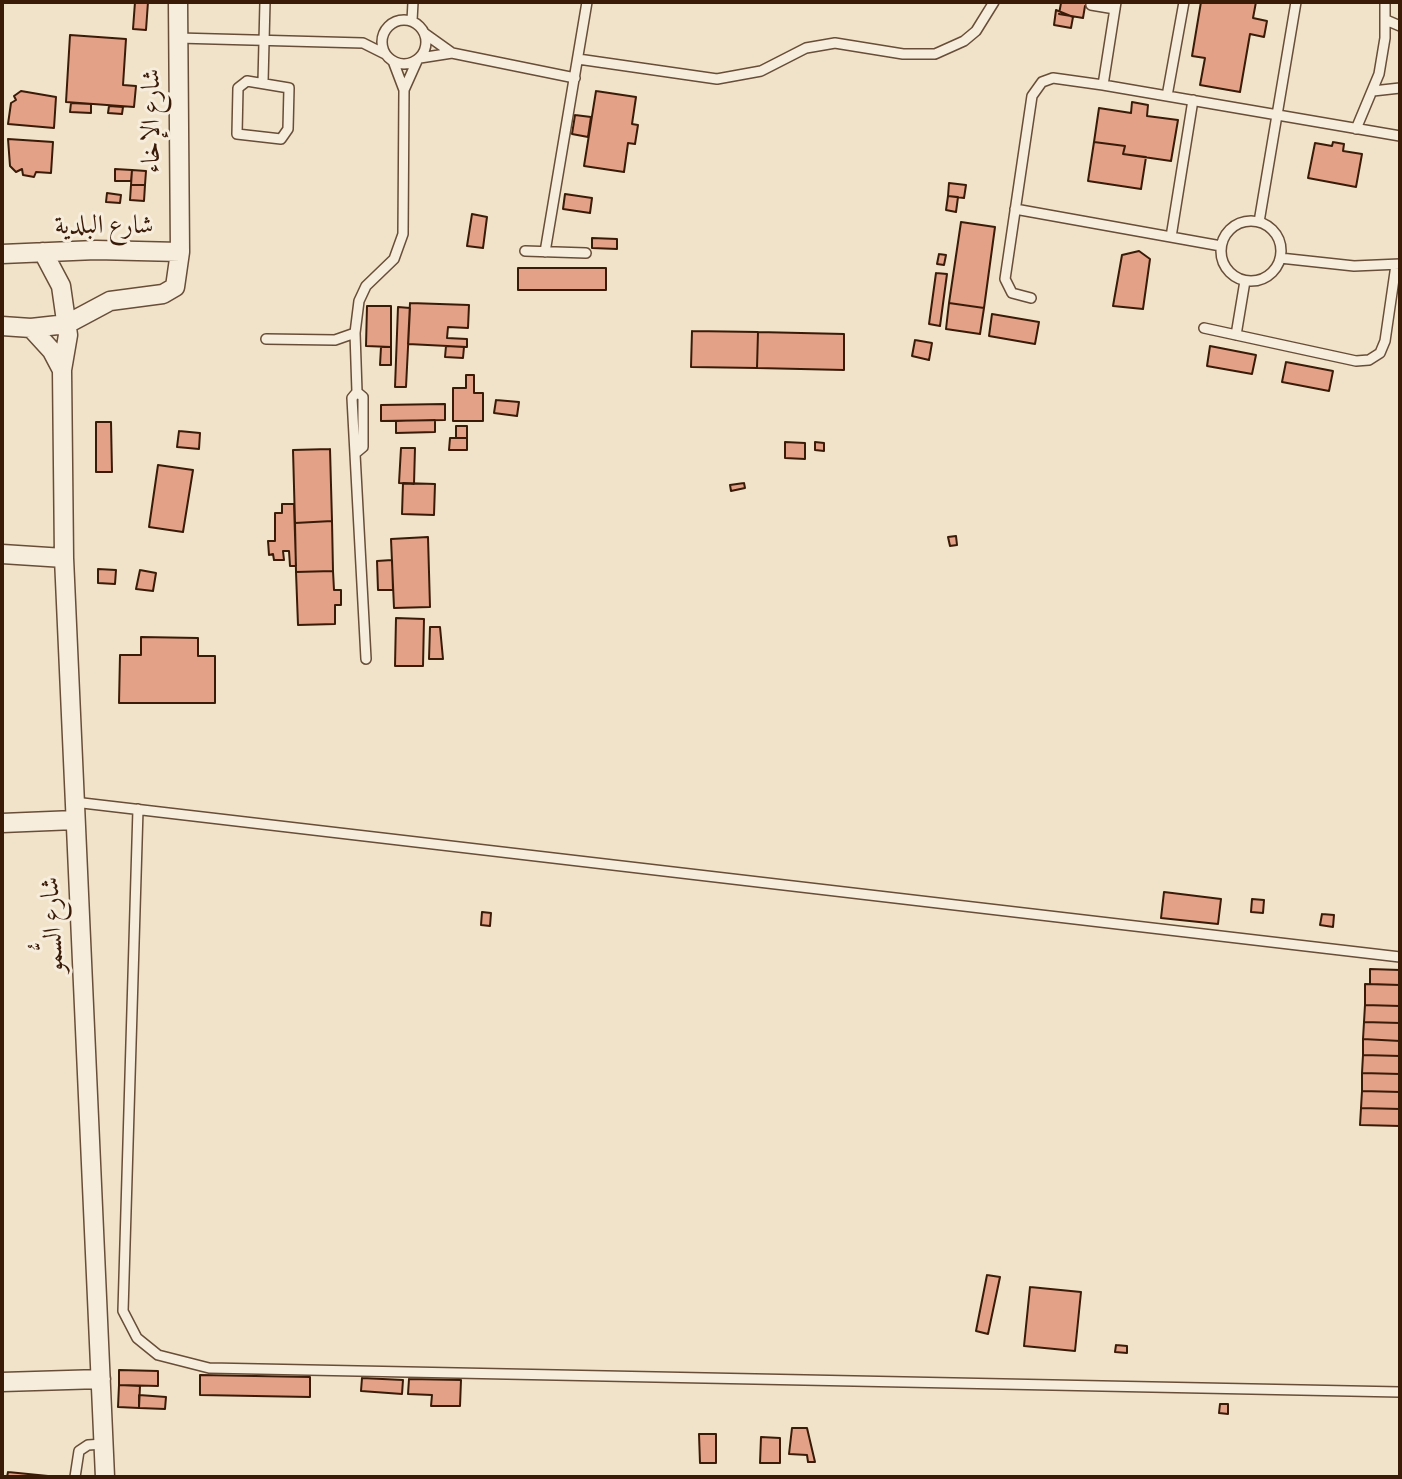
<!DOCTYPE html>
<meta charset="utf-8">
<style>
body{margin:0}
#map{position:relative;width:1402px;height:1479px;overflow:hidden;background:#f1e3c9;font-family:"EB Garamond",serif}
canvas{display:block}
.frame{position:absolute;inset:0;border:4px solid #3a1b08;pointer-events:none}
</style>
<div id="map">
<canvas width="1402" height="1479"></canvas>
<div class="frame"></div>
</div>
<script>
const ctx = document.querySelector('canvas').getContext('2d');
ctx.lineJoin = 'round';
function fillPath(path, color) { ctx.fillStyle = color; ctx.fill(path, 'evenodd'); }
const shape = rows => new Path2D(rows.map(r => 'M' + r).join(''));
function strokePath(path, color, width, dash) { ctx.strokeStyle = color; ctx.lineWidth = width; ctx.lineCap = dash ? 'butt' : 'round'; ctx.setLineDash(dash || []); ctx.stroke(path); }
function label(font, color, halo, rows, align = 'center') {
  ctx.font = font + ' "EB Garamond",Amiri,serif'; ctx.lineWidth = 6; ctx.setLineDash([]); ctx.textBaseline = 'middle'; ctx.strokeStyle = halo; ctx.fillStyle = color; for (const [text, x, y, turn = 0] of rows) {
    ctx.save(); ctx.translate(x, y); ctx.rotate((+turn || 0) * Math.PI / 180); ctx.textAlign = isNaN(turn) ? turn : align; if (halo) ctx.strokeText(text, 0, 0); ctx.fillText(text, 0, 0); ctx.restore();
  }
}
const building = shape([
 [135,2,148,2,146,30,133,29,135,2],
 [1058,2,1091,2,1090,7,1085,6,1083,18,1059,14,1061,3,1058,2],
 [1201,2,1256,2,1253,18,1267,21,1264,37,1250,34,1240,92,1200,85,1205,58,1192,56,1201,2],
 [1056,10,1073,17,1071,28,1054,25,1056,10],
 [70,35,126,39,123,85,136,86,134,107,66,102,70,35],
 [21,91,56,97,54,128,8,124,11,103,16,100,14,96,21,91],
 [596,91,636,97,632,124,638,125,635,144,628,143,624,172,584,166,596,91],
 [1132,102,1148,105,1147,116,1178,120,1171,161,1123,154,1125,146,1094,142,1099,108,1131,113,1132,102],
 [71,103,91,104,91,113,70,112,71,103],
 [109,106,123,107,122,114,108,113,109,106],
 [575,115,591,117,588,137,572,134,575,115],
 [8,139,53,142,51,173,36,172,34,177,23,175,22,169,16,172,10,166,8,139],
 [1094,142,1125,146,1123,154,1146,157,1141,189,1088,181,1094,142],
 [1333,142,1344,144,1343,151,1362,154,1356,187,1308,178,1315,143,1332,146,1333,142],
 [115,169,132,170,131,181,115,181,115,169],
 [132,170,146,171,145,185,131,185,132,170],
 [949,183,966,185,964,198,948,196,949,183],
 [131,185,145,185,144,201,130,200,131,185],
 [107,193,121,195,120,203,106,202,107,193],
 [565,194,592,198,590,213,563,209,565,194],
 [948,196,958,197,956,212,946,210,948,196],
 [472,214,487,217,483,248,467,246,472,214],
 [961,222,995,227,984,308,949,303,961,222],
 [592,238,617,239,617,249,592,248,592,238],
 [1139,251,1150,259,1143,309,1113,306,1122,255,1139,251],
 [939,254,946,255,944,265,937,264,939,254],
 [518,268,606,268,606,290,518,290,518,268],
 [936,273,947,274,940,326,929,324,936,273],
 [410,303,469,305,468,328,448,327,447,338,467,339,467,347,408,344,410,303],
 [949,303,984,308,980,334,946,329,949,303],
 [367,306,391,306,391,347,366,346,367,306],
 [398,307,410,308,406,387,395,387,398,307],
 [992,314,1039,322,1035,344,989,336,992,314],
 [692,331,758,332,757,368,691,367,692,331],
 [758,332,844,334,844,370,757,368,758,332],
 [915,340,932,343,929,360,912,356,915,340],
 [446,346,464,347,463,358,445,357,446,346],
 [1210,346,1256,355,1252,374,1207,366,1210,346],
 [381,347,391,347,391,365,380,365,381,347],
 [1286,362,1333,371,1329,391,1282,382,1286,362],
 [466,375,474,375,474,393,483,393,483,421,453,421,453,388,466,388,466,375],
 [496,400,519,402,517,416,494,413,496,400],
 [445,404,445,420,381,421,381,405,445,404],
 [435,420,435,432,396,433,396,421,435,420],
 [96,422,111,422,112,472,96,472,96,422],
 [456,426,467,426,467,438,456,438,456,426],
 [179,431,200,433,199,449,177,447,179,431],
 [450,438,467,438,467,450,449,450,450,438],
 [785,442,805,443,805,459,785,458,785,442],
 [815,442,824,443,824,451,815,450,815,442],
 [401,448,415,448,414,484,399,483,401,448],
 [330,449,332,521,295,523,293,450,330,449],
 [158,465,193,470,183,532,149,527,158,465],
 [403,483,435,484,434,515,402,514,403,483],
 [744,483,745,488,731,491,730,485,744,483],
 [282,504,294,504,296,566,290,566,289,551,283,551,284,560,274,560,273,554,269,555,268,541,275,541,275,513,282,513,282,504],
 [332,521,333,571,296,572,295,523,332,521],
 [956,536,957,545,950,546,948,537,956,536],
 [428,537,430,607,394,608,391,539,428,537],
 [392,560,393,590,378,590,377,561,392,560],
 [98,569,116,570,115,584,98,583,98,569],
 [140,570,156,573,153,591,136,589,140,570],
 [333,571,334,590,341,590,341,605,335,605,335,624,298,625,296,572,333,571],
 [396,618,424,619,423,666,395,666,396,618],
 [430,627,440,627,443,659,429,659,430,627],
 [141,637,198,638,198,656,215,656,215,703,119,703,120,655,141,655,141,637],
 [1164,892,1221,899,1218,924,1161,918,1164,892],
 [1252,899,1264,900,1263,913,1251,912,1252,899],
 [482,912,491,913,490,926,481,925,482,912],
 [1322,914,1334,915,1333,927,1320,925,1322,914],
 [1370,969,1400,970,1400,985,1370,984,1370,969],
 [1365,984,1400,985,1400,1006,1365,1005,1365,984],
 [1365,1005,1400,1006,1400,1023,1364,1022,1365,1005],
 [1364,1022,1400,1023,1400,1041,1363,1039,1364,1022],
 [1363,1039,1400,1041,1400,1056,1363,1055,1363,1039],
 [1363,1055,1400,1056,1400,1074,1362,1073,1363,1055],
 [1362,1073,1400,1074,1400,1092,1362,1091,1362,1073],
 [1362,1091,1400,1092,1400,1109,1361,1108,1362,1091],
 [1361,1108,1400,1109,1400,1126,1360,1125,1361,1108],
 [987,1275,1000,1277,988,1334,976,1331,987,1275],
 [1030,1287,1081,1292,1075,1351,1024,1346,1030,1287],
 [1116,1345,1127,1346,1127,1353,1115,1352,1116,1345],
 [119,1370,158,1371,158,1386,119,1385,119,1370],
 [200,1375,310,1377,310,1397,200,1395,200,1375],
 [362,1378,403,1380,402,1394,361,1391,362,1378],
 [409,1379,461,1380,460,1406,431,1406,432,1395,408,1394,409,1379],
 [119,1385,140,1386,139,1408,118,1407,119,1385],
 [139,1395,166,1397,165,1409,139,1408,139,1395],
 [1220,1404,1228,1404,1228,1414,1219,1413,1220,1404],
 [792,1428,807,1428,815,1462,808,1462,807,1455,789,1454,792,1428],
 [699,1434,716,1434,716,1463,700,1463,699,1434],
 [761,1437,780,1438,780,1463,760,1463,761,1437],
 [8,1472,48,1476,48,1477,7,1477,8,1472]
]);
fillPath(building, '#e3a187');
strokePath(building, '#3a1b08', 2);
const service = shape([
 [1116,2,1103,85,1400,136],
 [1091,5,1115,9],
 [1386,20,1400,26],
 '382 42a22 22 0 1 1 44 0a22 22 0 1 1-44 0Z',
 [412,21,413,2],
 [424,33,452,53,575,78],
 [178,38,363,43,385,54],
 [420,58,452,53],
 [578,59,717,79,761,71,806,48,835,43,903,54,935,54,964,41,976,31,994,2],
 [247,81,289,88,288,129,281,139,237,134,238,88,247,81],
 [263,82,265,2],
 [404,90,417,61],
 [1373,91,1400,88],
 [1167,96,1184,2],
 [1356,129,1379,74,1385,38,1385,2],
 [1015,209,1221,246],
 '1221 251a30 30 0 1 1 60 0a30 30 0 1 1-60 0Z',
 [1259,222,1296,2],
 [1171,237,1193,100],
 [525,251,586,253],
 [545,252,587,2],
 [1280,258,1354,266,1400,264],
 [1031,298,1012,293,1005,279,1032,96,1042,82,1053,78,1103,85],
 [1204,328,1356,361,1369,360,1380,353,1385,341,1396,265],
 [1236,335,1245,281],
 [266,339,335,340,355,333],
 [357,392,363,397,363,447,357,452],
 [366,659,352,398,357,392,355,333,359,301,366,286,394,259,403,234,404,90,393,61],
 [74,802,1400,957],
 [138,809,123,1311,137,1338,158,1355,209,1368,1400,1392],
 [75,1477,79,1451,88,1445,104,1444]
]);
const minor = shape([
 [43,252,61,286,68,335,62,370,64,558,105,1477],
 [2,254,96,250,180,252],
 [2,326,31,328,67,324,110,301,163,294,175,287,180,252,178,2],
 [31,328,52,351,62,370],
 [2,554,64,558],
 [2,823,75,820],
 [2,1382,101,1379]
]);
strokePath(service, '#684d38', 12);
strokePath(minor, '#684d38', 21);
strokePath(service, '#f6eddc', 9);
strokePath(minor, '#f6eddc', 18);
label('26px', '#3a1b08', '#f6eddc', [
 ["شارع الإخاء",152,121,-90],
 ["شارع البلدية",104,226],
 ["شارع السُّمو",53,925,-93]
]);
</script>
